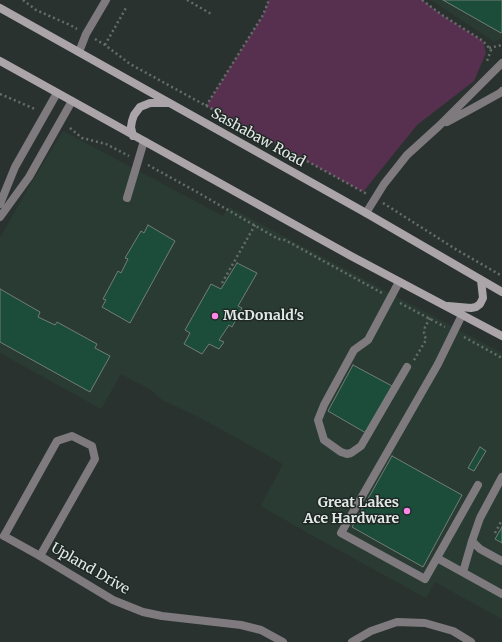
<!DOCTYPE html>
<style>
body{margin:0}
canvas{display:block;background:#29322e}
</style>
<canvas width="502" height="642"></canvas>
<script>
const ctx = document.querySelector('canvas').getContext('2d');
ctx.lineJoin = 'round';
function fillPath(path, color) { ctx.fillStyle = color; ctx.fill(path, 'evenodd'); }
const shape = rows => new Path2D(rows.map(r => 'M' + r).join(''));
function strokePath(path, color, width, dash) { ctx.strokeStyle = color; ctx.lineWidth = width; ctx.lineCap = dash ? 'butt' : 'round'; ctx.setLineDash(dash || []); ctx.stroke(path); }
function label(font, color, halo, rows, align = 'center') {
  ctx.font = font + ' Merriweather,serif'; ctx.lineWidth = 3; ctx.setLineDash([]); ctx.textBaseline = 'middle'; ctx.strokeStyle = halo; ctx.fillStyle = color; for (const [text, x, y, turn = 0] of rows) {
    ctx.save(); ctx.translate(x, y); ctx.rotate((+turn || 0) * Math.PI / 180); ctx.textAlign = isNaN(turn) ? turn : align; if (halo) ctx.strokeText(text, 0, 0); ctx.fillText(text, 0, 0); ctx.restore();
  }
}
fillPath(shape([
 [431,0,502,0,502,39,493,41],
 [63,131,223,216,229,207,502,353,502,619,435,582,426,598,315,537,261,506,283,464,201,418,162,400,151,390,121,374,101,409,0,353,0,238,27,190]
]), '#2a3b33');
fillPath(shape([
 [269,0,422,0,442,15,483,41,486,53,474,81,417,125,363,192,206,106,263,15]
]), '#572f4f');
const building = shape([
 [443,0,502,0,502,32,501,33,443,0],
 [148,225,175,241,130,323,102,307,106,300,103,299,118,271,121,273,128,259,125,258,141,231,144,233,148,225],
 [237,263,257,273,238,306,242,308,232,327,229,325,219,340,224,342,219,349,209,344,202,354,184,344,190,333,185,330,211,284,221,289,237,263],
 [0,289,40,312,38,317,55,325,57,322,97,344,95,348,110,356,90,392,0,342,0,289],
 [353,365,392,386,366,433,328,411,353,365],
 [480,447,486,451,474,471,468,468,480,447],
 [392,456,462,495,423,567,352,527,392,456],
 [502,527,502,543,495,539,502,527]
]);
fillPath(building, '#1c4c3a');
strokePath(building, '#727d78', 1);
strokePath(shape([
 [23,0,36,10,70,25,77,29],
 [187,0,213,15],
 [422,0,442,15,483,41,491,50,487,61],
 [95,39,105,45,130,64,367,194],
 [105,45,127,6],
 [489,48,502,45],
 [0,94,35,109],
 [206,106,263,15,269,0],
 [70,128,82,138,106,144,129,156],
 [148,165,197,192,278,239,285,240,382,293],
 [383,203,457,250,502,276],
 [222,283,255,225],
 [400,303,445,327],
 [464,337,502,358],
 [414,360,426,340,424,333,425,327,430,318],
 [495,533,502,520]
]), '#666e6a', 2.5, [2, 3]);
strokePath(shape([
 [79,52,86,34,106,0],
 [447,122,473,108,500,93,502,91],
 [127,198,144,141],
 [366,213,384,184,407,155,439,126,502,63],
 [399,282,368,340,354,350,324,405,318,420,324,440,341,452,347,454,351,453,361,446,407,367],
 [462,315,438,364,341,533,425,579,478,485],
 [4,536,57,441,72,436,92,446,95,459,40,556],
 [472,541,480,549,502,561],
 [437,558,502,594],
 [463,572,472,541,480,518,502,477]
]), '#7e7a7d', 8);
strokePath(shape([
 [0,204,15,167,57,93],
 [0,217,29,177,72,101],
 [4,536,40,556,113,600,143,612,162,616,241,625,261,630,283,642],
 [352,642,371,631,397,622,425,623,453,631,471,642]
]), '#7e7a7d', 8);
strokePath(shape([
 [0,8,366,213,502,292],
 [0,61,351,256,502,336],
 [133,136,131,127,132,121,134,115,140,107,150,103,167,103],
 [448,306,471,308,476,307,480,304,483,298,481,280]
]), '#aba4a9', 8);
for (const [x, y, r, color] of [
 [215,316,4,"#fb87e6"],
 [407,511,4,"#fb87e6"]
]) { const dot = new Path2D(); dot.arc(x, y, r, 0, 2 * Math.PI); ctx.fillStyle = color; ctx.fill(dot); strokePath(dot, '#1f2824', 1.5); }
label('14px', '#e2e8e6', '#1f2824', [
 ["Sashabaw Road",258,138,29],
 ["Upland Drive",90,569,30]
]);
label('bold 14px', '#e2e8e6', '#1f2824', [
 ["McDonald's",223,316],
 ["Great Lakes",399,503,"right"],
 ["Ace Hardware",399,519,"right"]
], 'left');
</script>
